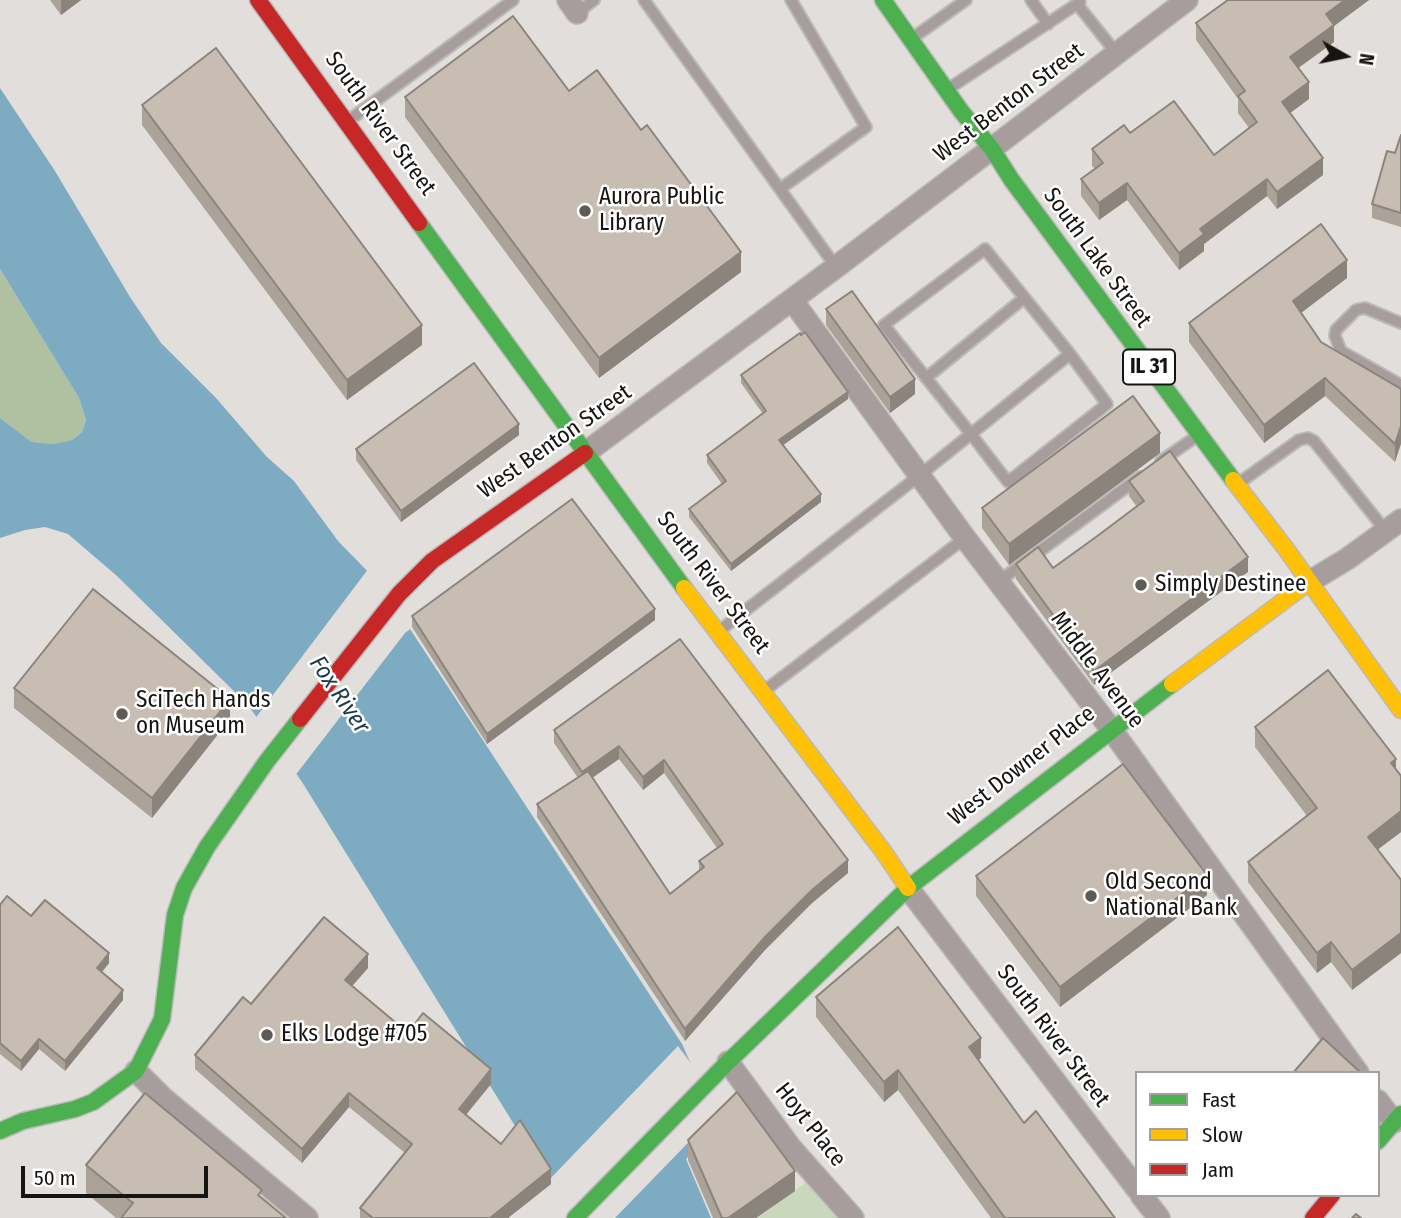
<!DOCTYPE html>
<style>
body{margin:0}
#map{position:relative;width:1401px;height:1218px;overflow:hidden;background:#e1dedb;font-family:"Fira Sans Condensed",sans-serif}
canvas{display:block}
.legend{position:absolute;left:1135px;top:1071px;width:245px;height:126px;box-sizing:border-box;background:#fff;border:2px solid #a2a1a0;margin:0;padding:9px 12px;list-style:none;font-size:21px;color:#161412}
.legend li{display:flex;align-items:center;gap:14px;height:35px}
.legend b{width:35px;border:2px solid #a2a1a0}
.north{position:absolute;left:1310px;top:21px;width:70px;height:70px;-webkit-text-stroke:5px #fff;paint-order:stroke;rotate:99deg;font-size:19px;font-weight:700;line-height:28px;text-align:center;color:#161412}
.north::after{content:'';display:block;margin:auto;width:24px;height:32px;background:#161412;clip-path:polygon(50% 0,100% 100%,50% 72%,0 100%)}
.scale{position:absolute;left:21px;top:1166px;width:187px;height:32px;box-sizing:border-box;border:4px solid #161412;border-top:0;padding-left:9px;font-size:21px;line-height:24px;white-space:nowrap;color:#161412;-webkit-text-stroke:5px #fff;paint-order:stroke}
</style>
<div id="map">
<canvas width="1401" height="1218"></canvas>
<ul class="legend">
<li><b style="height:9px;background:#4caf50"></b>Fast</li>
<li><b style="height:9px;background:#ffc107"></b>Slow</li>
<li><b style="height:9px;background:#c62828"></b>Jam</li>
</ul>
<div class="north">N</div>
<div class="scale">50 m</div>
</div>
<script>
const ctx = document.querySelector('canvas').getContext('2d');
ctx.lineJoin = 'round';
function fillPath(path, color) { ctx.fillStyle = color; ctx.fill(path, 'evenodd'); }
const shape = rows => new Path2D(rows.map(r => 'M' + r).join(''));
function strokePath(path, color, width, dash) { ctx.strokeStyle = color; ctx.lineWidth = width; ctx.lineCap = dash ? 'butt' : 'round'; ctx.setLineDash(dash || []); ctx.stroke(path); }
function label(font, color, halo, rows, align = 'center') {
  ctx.font = font + ' "Fira Sans Condensed",sans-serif'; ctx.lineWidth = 5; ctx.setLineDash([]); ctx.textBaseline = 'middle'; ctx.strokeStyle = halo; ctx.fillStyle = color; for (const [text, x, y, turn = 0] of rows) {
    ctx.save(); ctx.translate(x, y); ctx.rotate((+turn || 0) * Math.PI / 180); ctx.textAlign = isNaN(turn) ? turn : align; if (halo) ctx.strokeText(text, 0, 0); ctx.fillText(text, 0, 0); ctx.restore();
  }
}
fillPath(shape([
 [808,1180,838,1218,757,1218,795,1191]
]), '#c9d8bd');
fillPath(shape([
 [0,269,79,398,86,420,82,432,72,440,53,444,32,442,0,418]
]), '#b0c1a2');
fillPath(shape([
 [0,88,55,171,130,297,161,343,216,398,267,457,294,481,338,541,375,579,393,611,410,629,682,1044,719,1127,686,1159,711,1218,572,1218,302,782,248,705,117,576,68,534,45,527,25,530,0,538,0,418,32,442,53,444,72,440,82,432,86,420,79,398,0,269]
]), '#7dacc2');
fillPath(shape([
 [369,568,378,577,396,609,413,627,405,633,294,777,254,720],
 [678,1046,701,1077,717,1113,615,1218,570,1218,547,1182]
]), '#e1dedb');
const lane = shape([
 [644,0,836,267],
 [1031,0,1048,24],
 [1080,2,1077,4,1117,54],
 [577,13,594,0],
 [914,37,966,0],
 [951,87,1077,4],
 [348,121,513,0],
 [780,189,866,127,791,0],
 [1401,323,1365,308,1356,310,1336,330,1335,336,1341,351,1401,385],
 [926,378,1024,298],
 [1161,461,1197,436],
 [1239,483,1299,440,1308,438,1314,441,1385,530],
 [998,582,1140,477],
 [719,631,920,475,971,434,1070,354,985,249,884,325,971,434,1008,482,1107,404,1070,354],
 [764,691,965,538]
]);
const street = shape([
 [568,0,577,13],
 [792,300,965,538,1111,729,1358,1073],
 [585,453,836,267,1187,0],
 [1309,582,1347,559,1401,520],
 [908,888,1137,1189],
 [728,1062,791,1148,853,1218],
 [136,1071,163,1098,307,1218],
 [1378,1101,1394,1122],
 [1141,1195,1159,1218]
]);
const fast = shape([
 [883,0,961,111,992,149,1011,179,1233,480],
 [419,223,684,588],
 [0,1131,23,1121,75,1109,93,1102,136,1071,162,1019,175,915,184,888,207,847,267,761,300,719],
 [1378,1141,1401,1114],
 [575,1218,728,1062,908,888,1172,684]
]);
const slow = shape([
 [1233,480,1286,549,1401,710],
 [684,588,883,851,908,888],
 [1172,684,1309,582]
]);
const jam = shape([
 [258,0,419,223],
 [300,719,399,594,432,561,585,453],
 [1313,1218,1332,1195]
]);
strokePath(lane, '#bcbab8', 14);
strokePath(street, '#bcbab8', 24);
strokePath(fast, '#bcbab8', 19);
strokePath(slow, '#bcbab8', 19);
strokePath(jam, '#bcbab8', 19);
strokePath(lane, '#a69d9c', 10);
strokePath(street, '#a69d9c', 21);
strokePath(fast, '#4caf50', 16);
strokePath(slow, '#ffc107', 16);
strokePath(jam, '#c62828', 16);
fillPath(shape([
 [50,0,81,0,61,15],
 [1228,0,1369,0,1334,26,1334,42,1298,68,1309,99,1290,113,1323,175,1277,209,1267,196,1204,244,1204,251,1179,270,1127,200,1099,220,1081,196,1081,179,1095,169,1092,166,1092,149,1130,133,1214,155,1249,128,1238,113,1238,99,1196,40,1196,23],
 [569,91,741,272,599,378,405,117,405,97],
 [142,105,422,345,347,400,142,125],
 [1401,135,1401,227,1372,218,1372,204,1395,153],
 [1347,278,1301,313,1321,342,1401,389,1395,462,1325,396,1264,443,1189,342,1189,323],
 [826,309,915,394,890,413,826,325],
 [741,375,848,399,783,445,821,502,731,571,689,517,689,509,722,484,707,463,707,455,763,414,741,383],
 [519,435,401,522,356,460,356,449],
 [1160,453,1009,565,982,528,982,508],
 [1129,481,1248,572,1094,685,1016,579,1016,564,1053,568,1137,507,1129,496],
 [412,616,655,620,487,744,412,627],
 [680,639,848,873,812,903,765,950,685,1041,537,817,537,804,578,778,554,743,554,730],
 [619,759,643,790,664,773,717,848,699,861,699,871,670,894,592,778],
 [14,688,230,719,152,818,14,708],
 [1255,727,1396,770,1401,832,1378,849,1401,880,1401,953,1352,990,1331,962,1317,973,1248,882,1248,862,1307,816,1255,747],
 [976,876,1207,895,1060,1007,976,896],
 [0,905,31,916,109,963,102,972,123,1000,65,1071,39,1049,21,1071,0,1054],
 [368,968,352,986,408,1033,491,1084,466,1115,551,1184,508,1218,360,1218,360,1208,405,1153,349,1107,302,1163,195,1069,195,1055,251,1004],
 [816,997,981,1058,978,1060,1024,1123,1115,1218,991,1218,898,1090,884,1102,816,1017],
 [688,1140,795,1191,756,1218,713,1218,688,1160],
 [86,1165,262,1198,286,1218,116,1218,86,1193]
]), '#aba399');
fillPath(shape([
 [61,0,81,0,61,15],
 [1345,0,1369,0,1334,26,1334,42,1290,74,1290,57,1326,14],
 [1309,82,1309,99,1282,119,1282,102],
 [1323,158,1323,175,1277,209,1277,192],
 [1267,179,1267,196,1204,244,1204,251,1179,270,1179,253,1200,229],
 [1127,183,1127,200,1099,220,1099,203],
 [741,252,741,272,599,378,599,358],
 [1347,260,1347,278,1293,319,1293,301],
 [422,325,422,345,347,400,347,380],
 [1325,378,1325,396,1264,443,1264,425],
 [915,379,915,394,890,413,890,397],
 [848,392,848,399,779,448,779,440],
 [519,424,519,435,401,522,401,511],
 [1401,426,1401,444,1395,462,1395,444],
 [1160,433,1160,453,1009,565,1009,544],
 [821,494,821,502,731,571,731,564],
 [1248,557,1248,572,1094,685,1094,671],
 [655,609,655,620,487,744,487,734],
 [230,699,230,719,152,818,152,798],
 [619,746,619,759,582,785,582,772],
 [1396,759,1396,779,1391,763],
 [664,760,664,773,643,790,643,777],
 [1401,811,1401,832,1368,857,1368,837],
 [848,860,848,873,812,903,765,950,685,1041,685,1029,765,937,812,890],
 [1207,875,1207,895,1060,1007,1060,987],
 [1401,933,1401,953,1352,990,1352,970],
 [1331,942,1331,962,1317,973,1317,953],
 [109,953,109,963,97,978,97,968],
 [368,954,368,968,345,994,345,980],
 [123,990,123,1000,65,1071,65,1061],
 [981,1038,981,1058,969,1067,969,1047],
 [39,1039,39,1049,21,1071,21,1061],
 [491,1069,491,1084,459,1123,459,1109],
 [898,1070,898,1090,884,1102,884,1082],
 [349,1093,349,1107,302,1163,302,1149],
 [551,1169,551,1184,508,1218,490,1218],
 [795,1171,795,1191,756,1218,728,1218]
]), '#8b847d');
const building = shape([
 [1228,0,1345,0,1326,14,1334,25,1290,57,1309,82,1282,102,1323,158,1277,192,1267,179,1200,229,1204,234,1179,253,1127,183,1099,203,1081,179,1103,163,1092,149,1124,125,1130,133,1174,101,1214,155,1257,122,1238,96,1245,91,1196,23,1228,0],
 [513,16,569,91,597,70,641,130,647,125,741,252,599,358,405,97,513,16],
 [216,48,422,325,347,380,142,105,216,48],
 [1401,135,1401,213,1372,204,1387,151,1395,153,1401,135],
 [1321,224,1347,260,1293,301,1321,342,1401,389,1401,426,1395,444,1325,378,1264,425,1189,323,1321,224],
 [852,291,915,379,890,397,826,309,852,291],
 [805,332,848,392,779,440,821,494,731,564,689,509,726,481,707,455,766,411,741,375,800,333,801,335,805,332],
 [474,363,519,424,401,511,356,449,474,363],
 [1133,396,1160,433,1009,544,982,508,1133,396],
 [1170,451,1248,557,1094,671,1016,564,1038,547,1053,568,1096,537,1144,501,1129,481,1170,451],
 [572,499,655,609,487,734,412,616,572,499],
 [93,589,230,699,152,798,14,688,93,589],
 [680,639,848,860,812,890,765,937,685,1029,537,804,588,771,670,894,704,867,699,861,723,844,664,760,643,777,619,746,582,772,554,730,680,639],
 [1328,670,1396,759,1391,763,1401,776,1401,811,1368,837,1401,880,1401,933,1352,970,1331,942,1317,953,1248,862,1317,808,1255,727,1328,670],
 [1123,764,1207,875,1060,987,976,876,1123,764],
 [7,896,31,916,45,900,109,953,97,968,123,990,65,1061,39,1039,21,1061,0,1043,0,905,7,896],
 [324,917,368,954,345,980,408,1033,423,1013,491,1069,459,1109,501,1144,520,1120,551,1169,490,1218,373,1218,360,1208,412,1144,349,1093,302,1149,195,1055,243,997,251,1004,324,917],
 [898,927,981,1038,969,1047,1024,1123,1036,1111,1115,1218,1005,1218,898,1070,884,1082,816,997,898,927],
 [1323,1038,1361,1073,1293,1073,1323,1038],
 [737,1092,795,1171,728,1218,722,1218,688,1140,737,1092],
 [145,1093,262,1190,258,1195,286,1218,121,1218,133,1203,86,1165,145,1093],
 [1356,1214,1361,1218,1352,1218,1356,1214]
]);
fillPath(building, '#c7bdb2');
strokePath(building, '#8b847d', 2);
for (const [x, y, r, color] of [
 [585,211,7,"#5d5b58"],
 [1141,585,7,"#5d5b58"],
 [122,714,7,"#5d5b58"],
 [1091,896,7,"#5d5b58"],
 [267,1035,7,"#5d5b58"]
]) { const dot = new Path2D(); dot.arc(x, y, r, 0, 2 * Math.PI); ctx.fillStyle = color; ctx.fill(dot); strokePath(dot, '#fff', 2.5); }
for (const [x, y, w] of [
 [1149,367,52]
]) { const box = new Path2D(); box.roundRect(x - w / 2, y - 17.5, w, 35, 5); ctx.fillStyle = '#fff'; ctx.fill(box); strokePath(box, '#161412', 2); }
label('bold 21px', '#161412', null, [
 ["IL 31",1149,367]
]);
label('23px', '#161412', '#fff', [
 ["West Benton Street",1009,103,-37],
 ["South River Street",380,124,54],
 ["South Lake Street",1097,258,54],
 ["West Benton Street",555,442,-35],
 ["South River Street",713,583,53],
 ["Middle Avenue",1097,670,53],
 ["West Downer Place",1022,766,-38],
 ["South River Street",1053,1036,53],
 ["Hoyt Place",810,1125,52]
]);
label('23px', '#161412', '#fff', [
 ["Aurora Public",599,198],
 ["Library",599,224],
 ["Simply Destinee",1155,585],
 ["SciTech Hands",136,701],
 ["on Museum",136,727],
 ["Old Second",1105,883],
 ["National Bank",1105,909],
 ["Elks Lodge #705",281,1035]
], 'left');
label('italic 24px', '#1a3a49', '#fff', [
 ["Fox River",339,695,56]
]);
</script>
